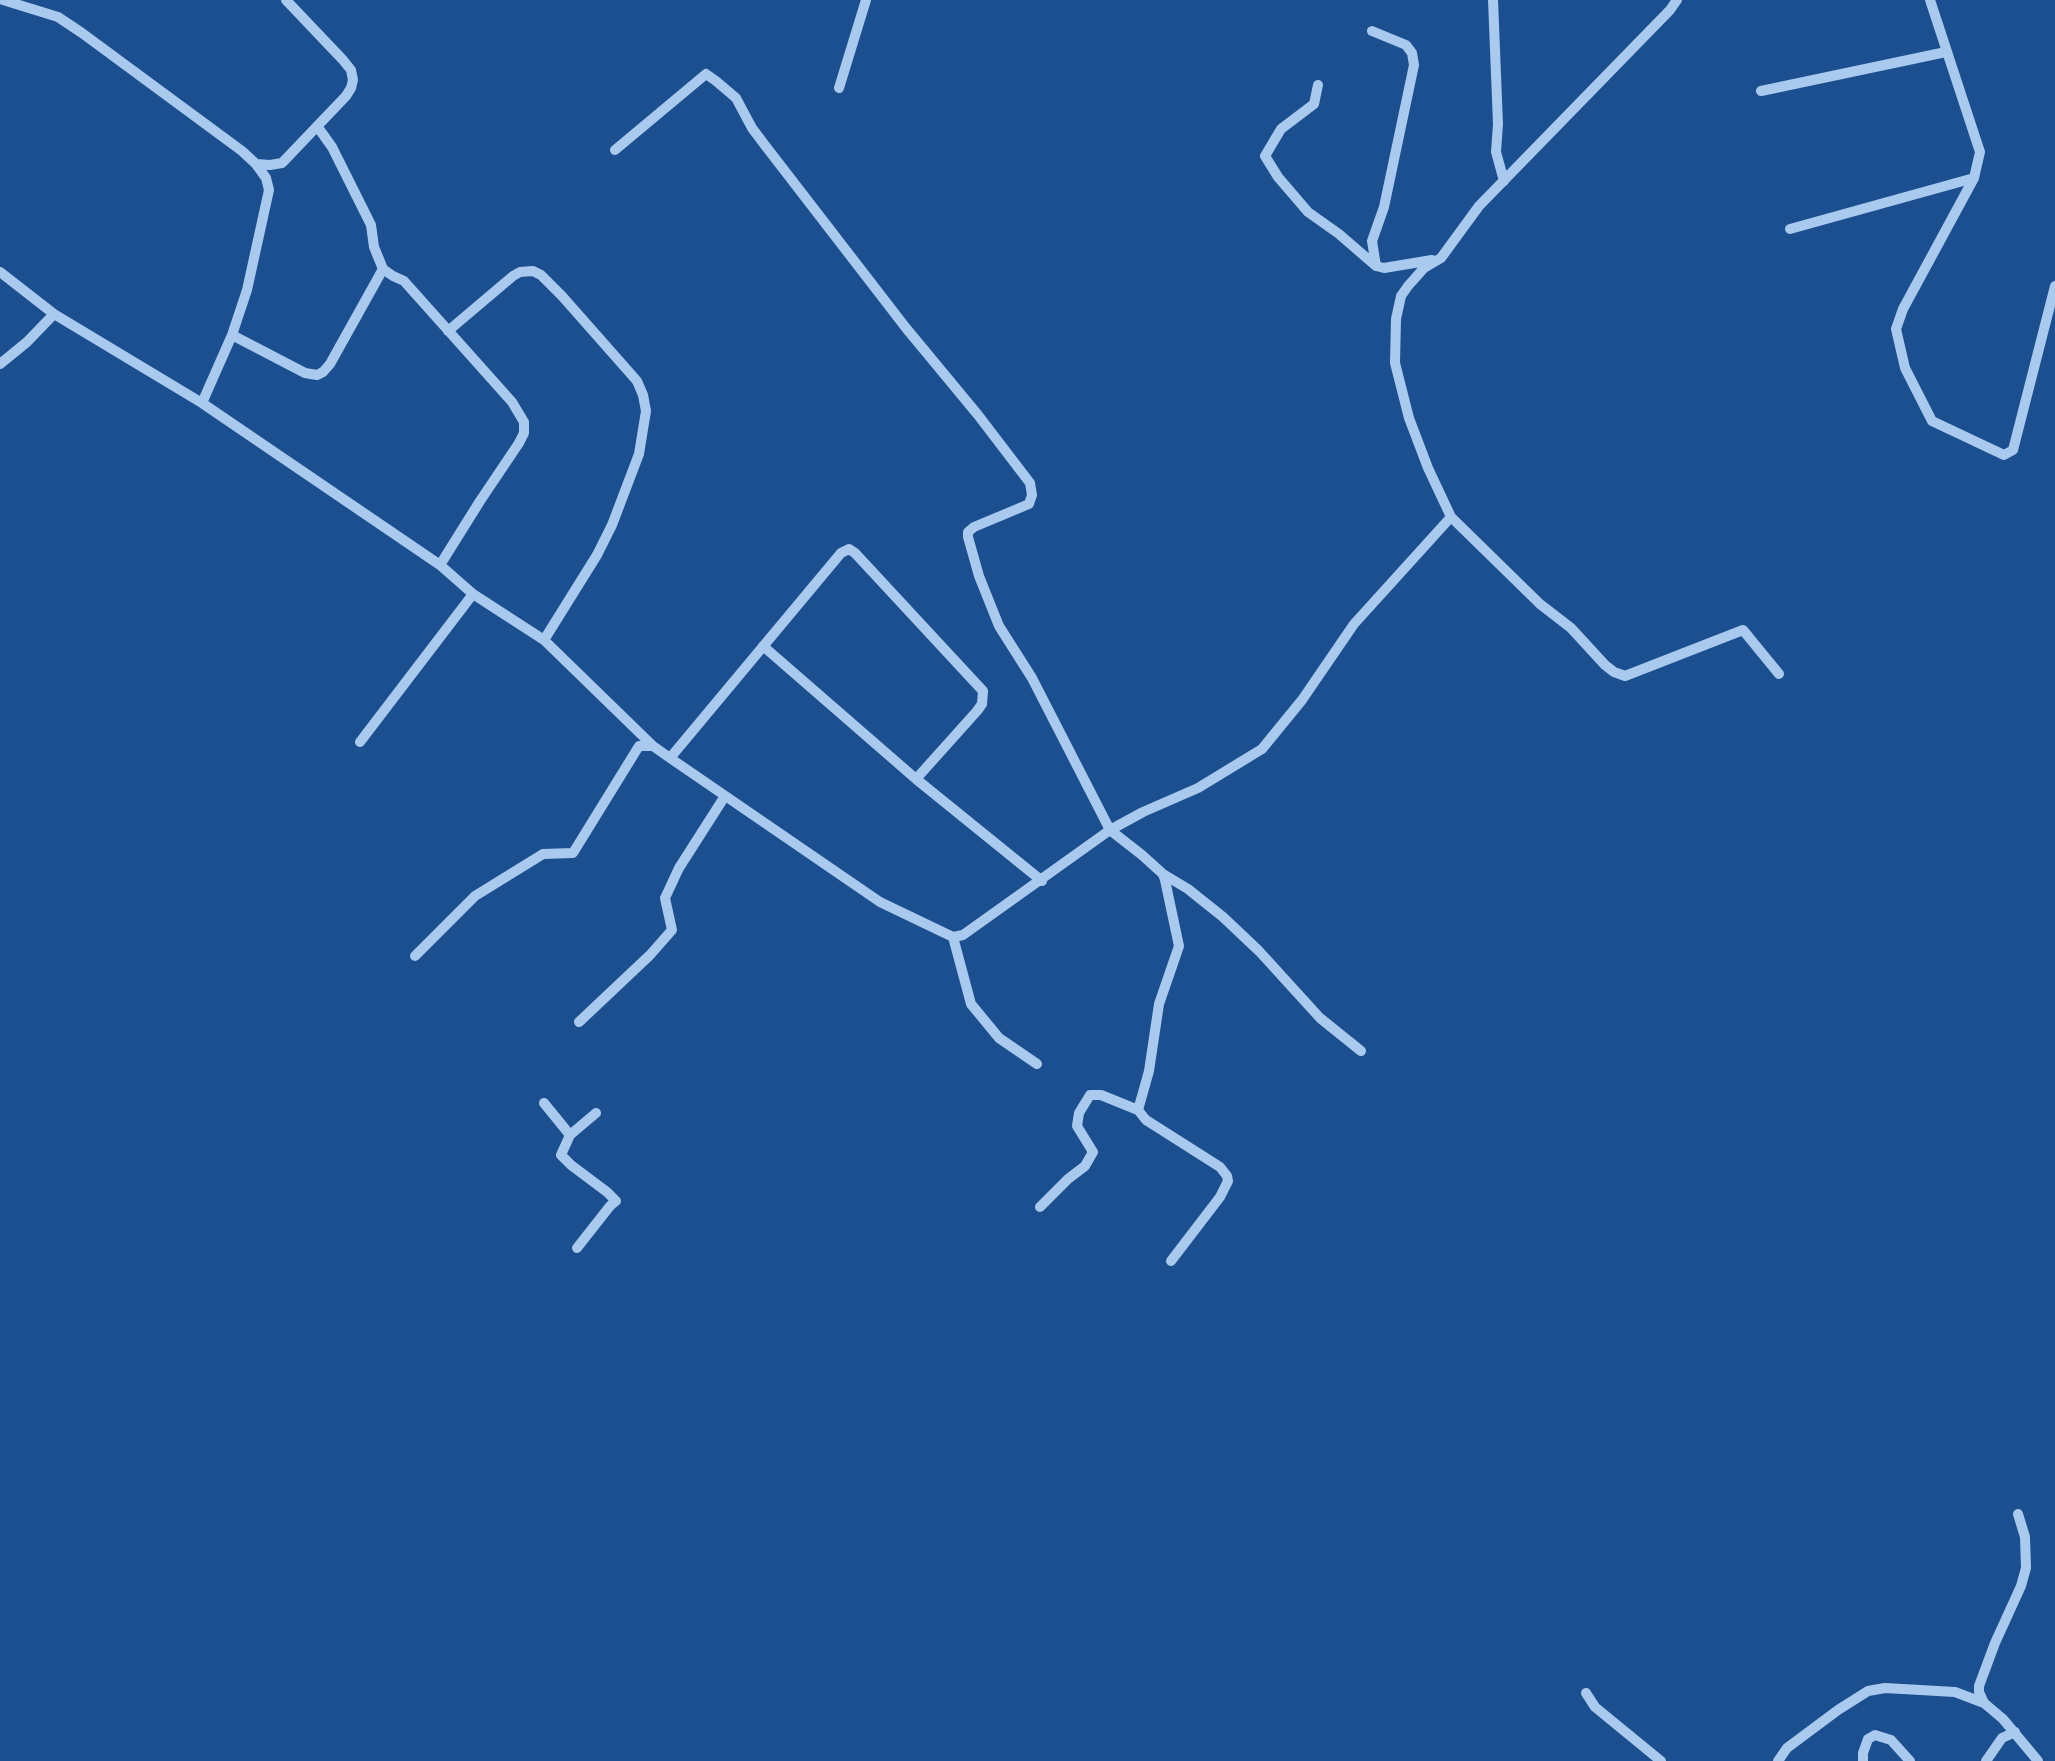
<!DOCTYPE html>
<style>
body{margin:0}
canvas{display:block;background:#1b4f8f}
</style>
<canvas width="2055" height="1761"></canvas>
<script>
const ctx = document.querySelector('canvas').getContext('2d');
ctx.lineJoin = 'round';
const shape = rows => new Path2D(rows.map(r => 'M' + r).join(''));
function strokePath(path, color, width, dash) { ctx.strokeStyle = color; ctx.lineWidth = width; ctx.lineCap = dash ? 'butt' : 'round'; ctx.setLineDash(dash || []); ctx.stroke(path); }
strokePath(shape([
 [3,0,58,17,82,33,242,151,256,164,266,178,269,190,247,290,232,335,202,403],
 [1493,0,1498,124,1496,152,1504,181],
 [1677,0,1670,10,1479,206,1441,258,1424,268,1408,286,1401,296,1396,319,1395,363,1409,418,1428,468,1451,517,1540,604,1571,628,1605,665,1614,672,1625,676,1743,630,1779,674],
 [1930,0,1980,152,1974,178,1903,309,1896,329,1905,368,1932,421,2004,455,2013,450,2055,286],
 [1372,31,1406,45,1412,53,1414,65,1384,207,1372,241,1376,266],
 [1318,85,1314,104,1281,129,1265,156,1278,177,1308,212,1339,234,1376,266,1384,268,1432,260],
 [839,88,866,0],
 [1761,91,1946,52],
 [317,126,332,147,371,225,374,247,383,269,393,276,404,281,512,402,524,422,524,433,519,443,480,501,440,565],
 [615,150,706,74,716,81,736,98,752,128,764,144,906,328,978,415,1030,483,1032,495,1029,504,974,527,968,532,968,537,979,576,999,626,1032,678,1110,830,1142,855,1163,874,1165,880,1179,946,1159,1004,1149,1071,1138,1110],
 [256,164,270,165,282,163,346,96,351,88,353,80,351,70,343,60,286,0],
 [1790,229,1974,178],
 [0,272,54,314,202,403,440,565,473,594,544,640,653,746,670,758,880,902,953,937,963,935,1110,830,1143,812,1198,788,1262,749,1302,700,1354,624,1451,517],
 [448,331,513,276,520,272,533,271,541,275,562,296,637,381,643,395,646,411,639,454,612,525,597,555,544,640],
 [232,335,305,373,317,375,323,372,330,364,383,269],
 [0,364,27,342,54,314],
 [763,646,916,779,1042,881],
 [360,742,473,594],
 [670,758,841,553,849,549,855,553,983,691,982,704,977,711,916,779],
 [1163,874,1188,889,1223,917,1259,951,1320,1018,1361,1051],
 [953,937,971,1004,999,1038,1037,1064],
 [415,956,475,896,543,854,573,853,639,746,653,746],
 [579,1022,650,955,672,930,665,898,679,868,725,796],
 [544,1103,570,1135],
 [1040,1207,1068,1179,1085,1166,1093,1152,1077,1126,1079,1113,1090,1095,1101,1095,1138,1110,1146,1120,1220,1167,1227,1176,1228,1181,1220,1197,1171,1261],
 [577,1248,610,1206,616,1201,607,1192,571,1165,561,1155,570,1135,596,1113],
 [1586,1693,1595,1707,1661,1761],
 [1984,1703,1979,1692,1979,1686,1995,1643,2021,1586,2026,1568,2025,1537,2018,1514],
 [1778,1761,1787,1748,1838,1710,1868,1691,1885,1688,1955,1692,1984,1703,2003,1719,2038,1761],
 [1863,1761,1863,1753,1868,1739,1875,1735,1891,1740,1910,1761],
 [1986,1761,2002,1738,2015,1732]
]), '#a9c9ee', 10);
</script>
